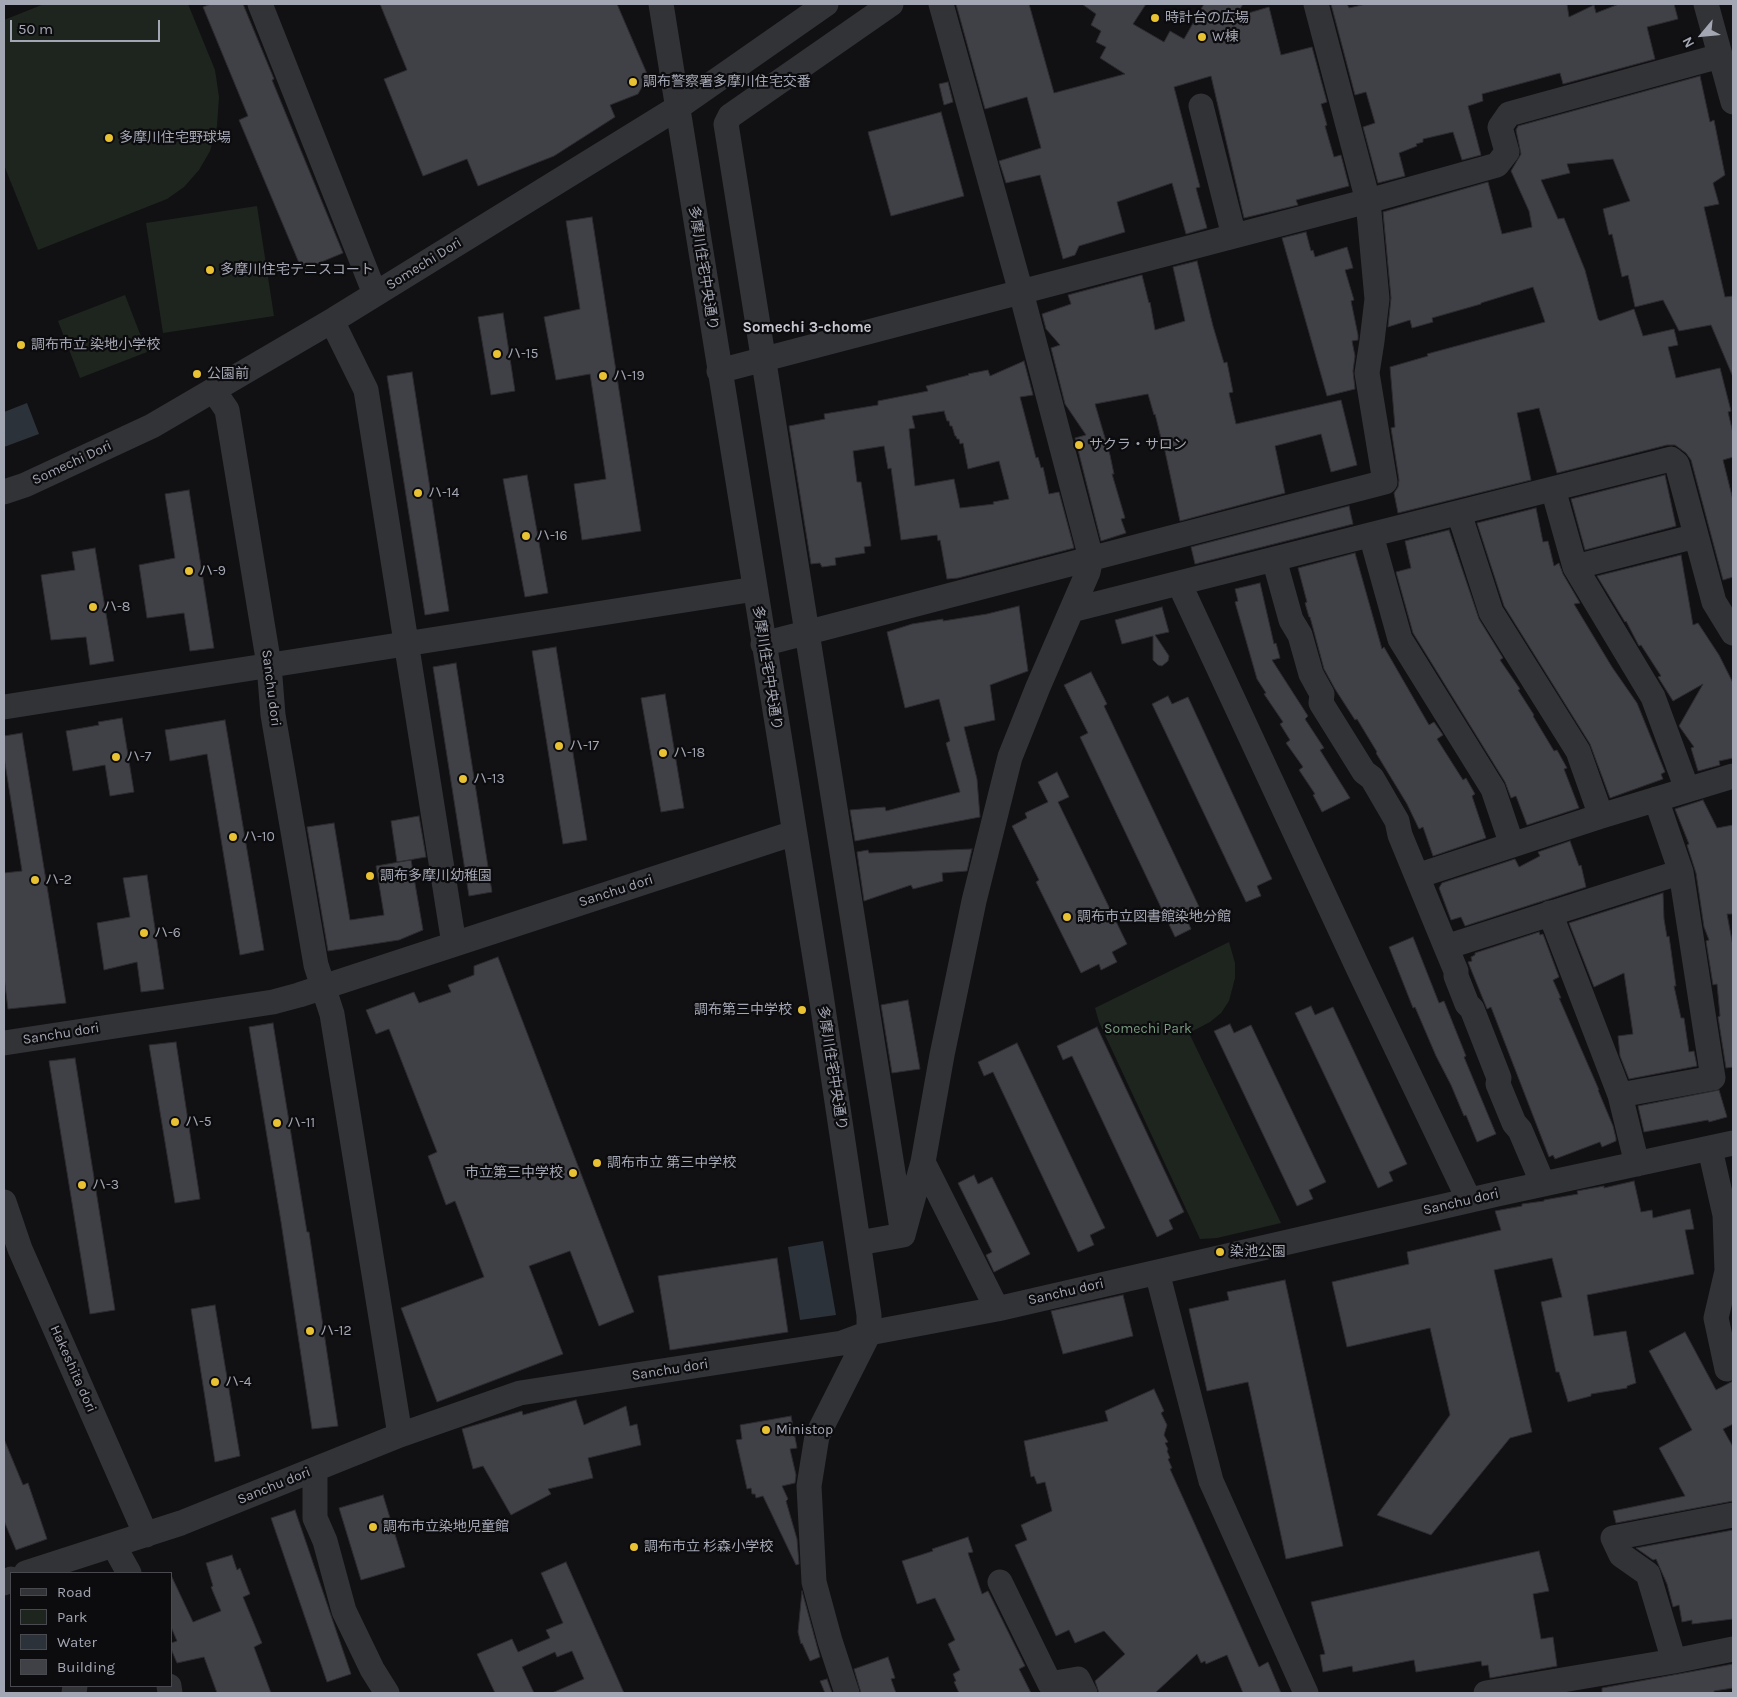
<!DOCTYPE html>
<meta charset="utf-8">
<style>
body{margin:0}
#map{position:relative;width:1737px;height:1697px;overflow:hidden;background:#111113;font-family:Karla,sans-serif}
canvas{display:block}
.frame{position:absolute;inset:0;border:5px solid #a3a6b3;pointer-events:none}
.legend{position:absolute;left:10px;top:1572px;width:162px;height:115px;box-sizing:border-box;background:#0c0c0e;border:1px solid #484a50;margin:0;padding:6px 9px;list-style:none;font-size:15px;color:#a3a6b3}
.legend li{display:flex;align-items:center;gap:10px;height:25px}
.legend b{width:25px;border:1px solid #484a50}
.north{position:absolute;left:1677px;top:10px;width:50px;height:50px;-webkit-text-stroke:4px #0c0c0e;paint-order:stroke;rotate:242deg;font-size:14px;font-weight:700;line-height:20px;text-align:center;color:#a3a6b3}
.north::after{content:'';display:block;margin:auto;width:18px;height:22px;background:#a3a6b3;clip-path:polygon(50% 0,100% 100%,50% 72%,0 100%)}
.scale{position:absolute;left:10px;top:20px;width:150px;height:22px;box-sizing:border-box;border:2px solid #a3a6b3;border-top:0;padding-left:6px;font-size:15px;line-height:18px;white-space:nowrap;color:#a3a6b3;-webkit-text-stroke:4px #0c0c0e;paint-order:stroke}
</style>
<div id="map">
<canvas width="1737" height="1697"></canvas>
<div class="frame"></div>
<ul class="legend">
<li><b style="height:6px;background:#323337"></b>Road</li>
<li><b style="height:14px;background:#1e251f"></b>Park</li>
<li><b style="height:14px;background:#2b323a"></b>Water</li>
<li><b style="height:14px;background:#404146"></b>Building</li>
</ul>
<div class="north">N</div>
<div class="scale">50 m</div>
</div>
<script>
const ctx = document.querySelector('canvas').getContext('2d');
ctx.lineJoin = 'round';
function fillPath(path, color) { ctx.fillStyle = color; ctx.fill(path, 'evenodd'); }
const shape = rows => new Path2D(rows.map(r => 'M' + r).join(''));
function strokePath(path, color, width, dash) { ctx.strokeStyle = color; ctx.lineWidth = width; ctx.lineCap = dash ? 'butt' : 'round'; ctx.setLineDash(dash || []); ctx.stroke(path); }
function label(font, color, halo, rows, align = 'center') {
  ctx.font = font + ' Karla,"Noto Sans JP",sans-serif'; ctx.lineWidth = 4.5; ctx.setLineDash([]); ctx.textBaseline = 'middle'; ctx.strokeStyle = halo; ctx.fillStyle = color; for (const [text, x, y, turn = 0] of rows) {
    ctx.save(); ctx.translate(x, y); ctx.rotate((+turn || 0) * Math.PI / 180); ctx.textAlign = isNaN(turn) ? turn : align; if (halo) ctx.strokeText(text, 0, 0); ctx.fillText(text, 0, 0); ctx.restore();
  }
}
fillPath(shape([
 [44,4,188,4,215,70,219,97,217,126,210,151,199,170,184,187,167,199,38,250,4,165,4,20],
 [257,206,274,316,163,333,146,223],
 [125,295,147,352,80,378,58,321],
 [1229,942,1235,963,1235,978,1229,1001,1221,1013,1210,1022,1189,1033,1281,1223,1217,1238,1200,1239,1099,1022,1095,1008]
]), '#1e251f');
fillPath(shape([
 [27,403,39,434,4,447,4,412],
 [823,1241,836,1315,800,1320,788,1247]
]), '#2b323a');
const building = shape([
 [211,4,243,4,274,79,272,80,343,253,302,270,239,120,248,116,203,7,211,4],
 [380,4,617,4,648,76,638,94,610,105,615,117,554,156,478,186,467,159,423,176,384,79,407,70,380,4],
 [956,4,1029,4,1054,93,1125,74,1100,58,1106,47,1096,42,1101,31,1091,25,1096,14,1082,4,1146,4,1133,24,1164,42,1170,31,1184,39,1204,4,1243,4,1235,17,1269,7,1281,55,1312,47,1327,102,1321,104,1327,125,1325,126,1334,157,1341,155,1349,186,1296,200,1298,205,1244,218,1211,76,1174,87,1200,187,1196,188,1207,228,1186,234,1172,183,1117,202,1125,232,1079,246,1075,255,1063,259,1040,175,1006,183,999,161,1041,148,1027,97,985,109,956,4],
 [1331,4,1347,4,1349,8,1366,4,1567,4,1569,17,1594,5,1596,13,1619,4,1674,4,1678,19,1647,27,1655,59,1563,84,1560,73,1482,94,1483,101,1468,106,1481,155,1462,160,1453,132,1423,139,1423,142,1416,144,1417,146,1399,153,1405,176,1378,183,1363,127,1375,123,1366,92,1355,95,1331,4],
 [1700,76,1710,122,1714,120,1725,175,1713,183,1719,204,1704,207,1725,297,1733,296,1733,377,1711,325,1679,331,1663,300,1635,307,1628,275,1622,277,1612,234,1609,235,1603,209,1630,201,1613,159,1567,164,1570,173,1541,180,1558,219,1564,218,1585,270,1598,319,1600,321,1634,309,1643,336,1674,329,1678,345,1668,347,1676,378,1720,368,1731,411,1728,412,1733,433,1733,457,1723,460,1733,500,1733,577,1723,580,1691,460,1686,453,1675,445,1667,445,1557,473,1539,408,1517,413,1531,480,1398,513,1394,493,1398,487,1399,480,1391,428,1395,427,1390,367,1428,356,1427,354,1545,322,1533,287,1481,303,1481,304,1432,318,1433,322,1412,328,1410,320,1388,327,1391,298,1383,212,1488,182,1502,234,1532,227,1529,211,1511,171,1521,154,1516,130,1518,126,1700,76],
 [948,82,953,102,944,105,939,84,948,82],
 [941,112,964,196,891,216,868,132,941,112],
 [592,217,641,531,582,540,574,484,606,479,590,374,556,380,544,317,580,309,566,221,592,217],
 [1306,232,1311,251,1313,250,1315,257,1347,247,1353,268,1345,270,1354,300,1351,301,1358,335,1358,340,1352,341,1355,356,1353,371,1355,389,1327,396,1282,238,1306,232],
 [1197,261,1213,326,1224,363,1227,362,1233,392,1229,393,1236,424,1341,400,1357,465,1331,472,1321,434,1275,446,1285,493,1180,521,1163,442,1162,442,1155,414,1154,415,1148,394,1095,404,1110,455,1114,474,1112,474,1125,518,1121,519,1126,533,1101,541,1075,438,1086,435,1065,404,1051,348,1060,345,1046,329,1042,314,1071,304,1068,295,1142,275,1149,303,1150,302,1155,330,1185,321,1173,267,1197,261],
 [503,313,515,391,491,395,478,317,503,313],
 [1024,361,1033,395,1020,397,1036,458,1038,457,1041,468,1043,467,1049,494,1059,492,1074,548,958,578,947,579,940,540,938,541,937,535,901,540,891,468,888,469,884,446,853,451,857,482,861,482,871,546,864,547,865,553,835,558,836,565,822,567,820,563,811,564,789,426,825,419,824,414,878,405,878,401,928,391,926,386,969,375,968,374,988,370,990,376,1024,361],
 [944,411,947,421,949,421,950,426,952,426,955,436,956,436,957,439,959,439,960,444,963,443,968,469,999,461,1009,499,993,502,994,504,960,508,954,479,915,486,909,429,915,428,912,416,944,411],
 [412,372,449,611,425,615,387,376,412,372],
 [527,475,548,593,525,597,503,479,527,475],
 [1665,475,1676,526,1585,550,1571,499,1665,475],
 [189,490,214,648,190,651,184,613,147,618,139,565,175,558,165,494,189,490],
 [1349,506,1353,524,1195,564,1191,547,1349,506],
 [1536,508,1543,542,1548,541,1554,566,1559,563,1563,574,1580,603,1574,604,1612,667,1637,703,1665,772,1661,774,1663,779,1610,798,1590,744,1504,606,1477,523,1536,508],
 [1449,530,1479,619,1503,658,1500,660,1520,689,1518,690,1534,715,1533,716,1554,751,1557,750,1567,768,1564,769,1579,808,1527,825,1516,796,1511,798,1505,782,1413,633,1396,572,1411,568,1405,541,1449,530],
 [95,548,114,661,90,665,86,637,51,640,41,575,75,570,72,552,95,548],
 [1355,553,1382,649,1384,647,1429,725,1434,722,1443,735,1437,739,1463,780,1466,778,1475,794,1472,796,1486,838,1433,856,1423,827,1419,829,1407,804,1376,753,1377,752,1357,719,1355,720,1335,689,1324,669,1310,617,1309,617,1305,603,1307,602,1298,568,1355,553],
 [1681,555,1693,625,1698,623,1719,655,1733,683,1733,758,1719,761,1720,765,1698,771,1691,748,1694,747,1679,726,1703,684,1673,701,1658,677,1661,676,1641,645,1639,646,1626,621,1625,622,1597,576,1681,555],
 [1260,583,1274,644,1276,643,1280,658,1272,660,1308,716,1305,719,1324,748,1320,750,1350,798,1322,812,1313,795,1315,794,1299,770,1303,767,1286,743,1290,740,1280,724,1283,722,1264,694,1266,693,1257,679,1235,602,1238,601,1235,589,1260,583],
 [1019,606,1028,671,990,685,995,720,964,727,977,779,980,817,855,841,850,810,885,807,886,811,960,792,946,743,950,741,939,699,905,708,887,632,912,624,943,619,943,621,987,614,1019,606],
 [1162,607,1169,632,1155,635,1169,656,1168,661,1162,666,1158,665,1153,660,1153,636,1122,644,1115,620,1162,607],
 [556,647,587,840,563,844,532,651,556,647],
 [456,663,492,892,469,896,433,667,456,663],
 [1091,672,1107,704,1104,706,1202,913,1187,920,1191,929,1175,937,1080,737,1088,733,1064,685,1091,672],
 [665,694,684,808,661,812,641,698,665,694],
 [1168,696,1172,704,1188,697,1272,879,1257,886,1261,896,1246,902,1152,704,1168,696],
 [122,718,134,792,110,796,105,765,73,771,66,731,99,725,98,722,122,718],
 [225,720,264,950,240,955,207,754,170,761,165,730,225,720],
 [22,733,66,1003,8,1009,4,977,4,873,22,871,4,757,4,736,22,733],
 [1057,772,1069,797,1058,802,1127,944,1112,952,1117,962,1101,970,1099,964,1081,973,1036,882,1039,880,1012,826,1027,818,1025,813,1048,802,1038,782,1057,772],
 [1703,800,1717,828,1733,825,1733,914,1727,914,1733,946,1733,1067,1726,1068,1718,1017,1720,1016,1717,984,1713,985,1706,941,1709,940,1704,927,1696,873,1687,845,1689,844,1675,809,1703,800],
 [419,816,426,857,397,862,391,821,419,816],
 [334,823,350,920,384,915,376,866,411,860,423,930,399,940,328,951,307,827,334,823],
 [1570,841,1579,866,1581,865,1586,887,1465,926,1461,917,1451,920,1439,888,1442,883,1515,859,1519,867,1540,856,1538,852,1570,841],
 [972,849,967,871,942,873,943,881,913,889,911,885,864,901,857,852,868,850,869,853,972,849],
 [147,875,164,989,141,992,137,962,104,970,97,923,130,917,123,878,147,875],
 [1663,893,1664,919,1667,937,1669,936,1676,986,1674,986,1681,1018,1684,1018,1689,1052,1694,1051,1697,1066,1629,1079,1620,1056,1618,1036,1633,1034,1624,973,1594,987,1569,923,1663,893],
 [1539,932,1540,935,1543,934,1559,977,1553,980,1561,998,1559,998,1599,1090,1598,1090,1613,1126,1616,1138,1616,1141,1602,1147,1600,1142,1555,1159,1553,1155,1549,1157,1491,1007,1487,1009,1468,962,1472,961,1471,957,1475,955,1475,953,1539,932],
 [1413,937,1439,1003,1444,1001,1466,1056,1464,1057,1496,1134,1477,1142,1466,1115,1464,1116,1451,1085,1436,1056,1415,1007,1413,1008,1389,947,1413,937],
 [498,957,634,1312,599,1326,570,1251,529,1266,563,1354,437,1402,401,1308,484,1277,455,1201,446,1205,428,1156,437,1152,389,1029,376,1034,366,1010,414,992,419,1003,451,992,448,985,474,975,474,966,498,957],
 [908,1000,920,1069,892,1073,881,1005,908,1000],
 [1311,1006,1315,1015,1333,1007,1407,1164,1389,1172,1393,1181,1378,1188,1295,1013,1311,1006],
 [273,1023,307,1232,309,1232,338,1426,312,1429,281,1222,249,1027,273,1023],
 [1230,1024,1234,1033,1251,1025,1326,1182,1309,1190,1313,1199,1297,1206,1214,1031,1230,1024],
 [1097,1027,1184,1212,1169,1220,1173,1229,1157,1237,1072,1056,1063,1060,1057,1046,1097,1027],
 [176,1042,200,1199,175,1203,149,1045,176,1042],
 [1017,1043,1105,1228,1090,1235,1094,1245,1078,1252,993,1072,984,1076,978,1062,1017,1043],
 [75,1058,115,1310,90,1314,49,1061,75,1058],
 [1719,1090,1727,1117,1709,1122,1708,1120,1644,1132,1638,1106,1719,1090],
 [974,1175,978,1184,992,1177,1030,1254,994,1272,986,1255,992,1252,958,1183,974,1175],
 [1634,1181,1641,1212,1652,1210,1653,1218,1690,1209,1694,1229,1685,1230,1694,1274,1587,1295,1594,1336,1626,1331,1636,1383,1627,1386,1627,1388,1591,1394,1591,1396,1568,1402,1559,1372,1556,1372,1541,1302,1562,1297,1552,1258,1494,1270,1532,1432,1510,1438,1431,1535,1377,1515,1450,1415,1430,1328,1347,1347,1332,1282,1409,1264,1407,1252,1501,1230,1495,1211,1522,1206,1522,1204,1544,1201,1544,1200,1578,1194,1577,1191,1604,1186,1604,1188,1634,1181],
 [777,1258,788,1332,670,1350,658,1276,777,1258],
 [1285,1280,1343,1546,1286,1559,1248,1382,1207,1391,1189,1309,1229,1300,1227,1292,1285,1280],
 [1123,1295,1133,1336,1063,1354,1051,1311,1123,1295],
 [215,1305,240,1456,215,1462,191,1309,215,1305],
 [1685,1332,1716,1390,1733,1381,1733,1424,1723,1429,1733,1447,1733,1501,1616,1523,1613,1511,1685,1496,1659,1448,1692,1430,1649,1351,1685,1332],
 [1154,1389,1164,1411,1161,1413,1167,1425,1164,1435,1168,1442,1165,1443,1168,1449,1167,1451,1170,1458,1168,1459,1172,1468,1170,1469,1259,1667,1268,1662,1281,1693,1243,1693,1227,1655,1206,1664,1205,1661,1201,1663,1197,1654,1155,1693,1099,1693,1095,1681,1125,1654,1104,1631,1075,1643,1069,1630,1056,1636,1015,1545,1027,1540,1021,1525,1052,1511,1045,1482,1037,1484,1034,1476,1031,1477,1024,1441,1108,1421,1105,1411,1154,1389],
 [576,1400,584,1425,626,1406,630,1426,637,1424,641,1445,588,1458,593,1478,548,1489,551,1494,511,1515,483,1466,473,1469,462,1429,522,1411,523,1415,576,1400],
 [791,1416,797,1448,790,1449,796,1475,795,1483,782,1486,788,1499,786,1501,797,1539,799,1564,796,1565,763,1496,756,1498,755,1494,752,1494,751,1488,747,1489,736,1440,742,1439,740,1425,791,1416],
 [4,1439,23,1485,28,1483,47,1539,16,1550,4,1521,4,1439],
 [383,1495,405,1567,361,1580,339,1508,383,1495],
 [295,1510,351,1674,327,1682,271,1518,295,1510],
 [1733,1530,1733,1619,1692,1624,1692,1620,1682,1622,1679,1605,1673,1607,1667,1584,1656,1559,1653,1560,1636,1548,1733,1530],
 [968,1537,973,1552,968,1553,982,1594,988,1591,1025,1666,1019,1669,1031,1693,959,1693,954,1682,956,1681,953,1674,960,1670,948,1644,955,1640,935,1598,917,1604,902,1561,933,1551,932,1549,968,1537],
 [1539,1551,1549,1591,1533,1594,1541,1639,1553,1637,1557,1666,1490,1678,1488,1665,1482,1666,1481,1661,1416,1672,1414,1660,1353,1672,1352,1666,1323,1672,1320,1655,1325,1654,1311,1602,1539,1551],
 [232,1555,237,1570,240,1568,250,1594,243,1597,262,1643,254,1647,271,1693,217,1693,204,1657,177,1663,171,1649,171,1643,177,1641,171,1627,171,1575,193,1622,221,1611,211,1587,213,1586,206,1563,232,1555],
 [566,1562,624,1693,552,1693,584,1679,572,1651,557,1657,555,1652,522,1667,534,1693,495,1693,477,1654,512,1639,518,1652,550,1638,546,1630,563,1623,541,1573,566,1562],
 [802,1591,820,1657,810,1661,802,1643,801,1644,798,1632,802,1591],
 [888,1657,895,1678,891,1679,896,1693,861,1693,854,1669,888,1657],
 [1733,1664,1733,1688,1714,1691,1714,1693,1602,1693,1602,1688,1733,1664],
 [827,1679,832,1693,825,1693,820,1681,827,1679]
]);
fillPath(building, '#404146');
strokePath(building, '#2c2b2f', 1);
strokePath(shape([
 [260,4,375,294],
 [661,4,821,995,869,1315,869,1333,817,1436,809,1486,814,1582,830,1641,847,1693],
 [891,4,730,116,726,124,903,1235],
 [1706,4,1733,102],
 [1201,106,1234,236],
 [332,321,366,390,454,944],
 [719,371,1368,201,1497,165,1507,152,1500,127,1509,114,1720,56],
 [214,391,227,410,269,665,273,715,316,965,332,1014,400,1435],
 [1553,489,1575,567,1653,697,1687,789],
 [4,492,25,485,152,426,335,319,677,108,826,4],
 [1459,513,1491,612,1578,751,1601,816],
 [1371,535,1400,639,1493,789,1512,845],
 [1274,559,1291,620,1300,635,1311,674,1322,694,1321,703,1364,772,1372,778,1397,821,1400,835,1446,947,1456,971,1456,976,1467,1004,1472,1009,1499,1078,1498,1084,1514,1123,1520,1130,1543,1184],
 [1575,567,1696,536],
 [1179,583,1671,459,1677,464,1714,602,1733,633],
 [1072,610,1179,583,1359,970,1469,1200],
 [763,644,1385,482,1367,373,1372,341,1377,299,1368,201,1316,4],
 [4,707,755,589],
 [1417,876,1601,816,1733,776],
 [1550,913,1620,1095,1637,1164],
 [1446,947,1681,872],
 [4,1043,273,1002,299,995,794,833],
 [1620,1095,1713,1078,1681,872,1656,799],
 [1710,1149,1725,1215,1727,1271,1716,1318,1727,1369],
 [923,1162,997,1309],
 [4,1202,20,1249,146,1535],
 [859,1243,903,1235,923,1162,942,1055,974,901,1010,757,1038,687,1088,572,1091,558,1021,292,941,4],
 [1157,1272,1211,1481,1306,1693],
 [315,1470,315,1518,325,1541,344,1611,372,1669,387,1693],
 [114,1546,129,1573],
 [26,1573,181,1523,400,1435,520,1393,842,1343,869,1333,997,1309,1497,1194,1733,1143],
 [1000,1582,1050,1684,1078,1679,1085,1693],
 [4,1583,11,1579],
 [1674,1661,1648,1574,1621,1555,1613,1538,1733,1515],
 [169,1686,170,1693],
 [74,1693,75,1686],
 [1486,1693,1674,1661,1733,1649]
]), '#323337', 25);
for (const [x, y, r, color] of [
 [1155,18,5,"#e9c233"],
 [1202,37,5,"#e9c233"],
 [633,82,5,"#e9c233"],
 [109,138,5,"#e9c233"],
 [210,270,5,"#e9c233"],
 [21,345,5,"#e9c233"],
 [497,354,5,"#e9c233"],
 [197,374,5,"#e9c233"],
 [603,376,5,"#e9c233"],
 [1079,445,5,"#e9c233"],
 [418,493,5,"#e9c233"],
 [526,536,5,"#e9c233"],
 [189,571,5,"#e9c233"],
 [93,607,5,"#e9c233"],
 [559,746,5,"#e9c233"],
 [663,753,5,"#e9c233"],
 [116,757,5,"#e9c233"],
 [463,779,5,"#e9c233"],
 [233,837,5,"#e9c233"],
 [370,876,5,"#e9c233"],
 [35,880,5,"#e9c233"],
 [1067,917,5,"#e9c233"],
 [144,933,5,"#e9c233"],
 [802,1010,5,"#e9c233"],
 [175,1122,5,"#e9c233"],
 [277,1123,5,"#e9c233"],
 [597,1163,5,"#e9c233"],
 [573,1173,5,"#e9c233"],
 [82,1185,5,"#e9c233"],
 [1220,1252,5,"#e9c233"],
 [310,1331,5,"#e9c233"],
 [215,1382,5,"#e9c233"],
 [766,1430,5,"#e9c233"],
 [373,1527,5,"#e9c233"],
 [634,1547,5,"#e9c233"]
]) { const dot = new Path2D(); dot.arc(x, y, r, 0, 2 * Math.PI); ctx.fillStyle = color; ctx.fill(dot); strokePath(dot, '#0c0c0e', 2); }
label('14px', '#a3a6b3', '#0c0c0e', [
 ["時計台の広場",1165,18],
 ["W棟",1212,37],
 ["調布警察署多摩川住宅交番",643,82],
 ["多摩川住宅野球場",119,138],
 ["多摩川住宅テニスコート",220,270],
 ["調布市立 染地小学校",31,345],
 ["ハ-15",507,354],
 ["公園前",207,374],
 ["ハ-19",613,376],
 ["サクラ・サロン",1089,445],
 ["ハ-14",428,493],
 ["ハ-16",536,536],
 ["ハ-9",199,571],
 ["ハ-8",103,607],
 ["ハ-17",569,746],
 ["ハ-18",673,753],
 ["ハ-7",126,757],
 ["ハ-13",473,779],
 ["ハ-10",243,837],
 ["調布多摩川幼稚園",380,876],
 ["ハ-2",45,880],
 ["調布市立図書館染地分館",1077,917],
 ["ハ-6",154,933],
 ["調布第三中学校",792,1010,"right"],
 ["ハ-5",185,1122],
 ["ハ-11",287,1123],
 ["調布市立 第三中学校",607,1163],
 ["市立第三中学校",563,1173,"right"],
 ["ハ-3",92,1185],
 ["染池公園",1230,1252],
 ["ハ-12",320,1331],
 ["ハ-4",225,1382],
 ["Ministop",776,1430],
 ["調布市立染地児童館",383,1527],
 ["調布市立 杉森小学校",644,1547]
], 'left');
label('14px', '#a3a6b3', '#0c0c0e', [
 ["Somechi Dori",424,264,-32],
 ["多摩川住宅中央通り",703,268,81],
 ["Somechi Dori",72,463,-25],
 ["多摩川住宅中央通り",767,668,81],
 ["Sanchu dori",271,688,83],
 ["Sanchu dori",616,891,-18],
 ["Sanchu dori",61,1034,-9],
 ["多摩川住宅中央通り",832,1068,81],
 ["Sanchu dori",1461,1202,-13],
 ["Sanchu dori",1066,1292,-13],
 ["Hakeshita dori",73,1369,66],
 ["Sanchu dori",670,1370,-9],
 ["Sanchu dori",274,1486,-22]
]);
label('14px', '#7b9d81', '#0c0c0e', [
 ["Somechi Park",1148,1029]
]);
label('bold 15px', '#c4c5cf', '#0c0c0e', [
 ["Somechi 3-chome",807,328]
]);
</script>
